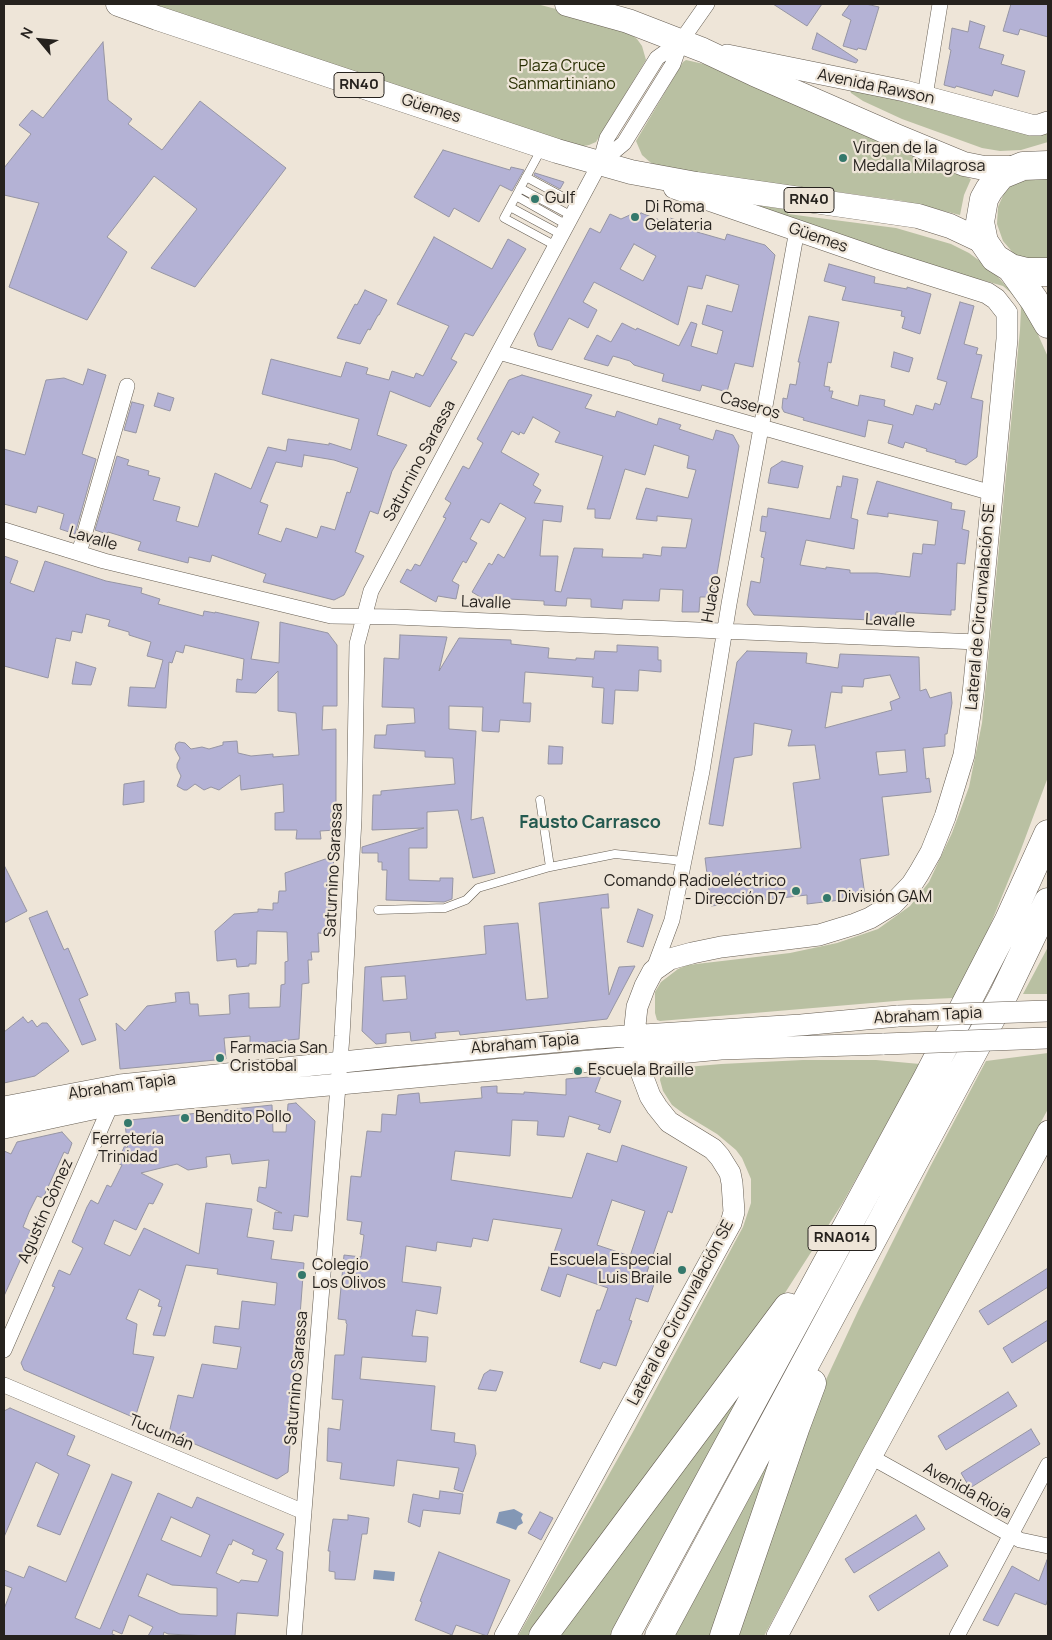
<!DOCTYPE html>
<meta charset="utf-8">
<style>
body{margin:0}
#map{position:relative;width:1052px;height:1640px;overflow:hidden;background:#eee5d8;font-family:Manrope,sans-serif}
canvas{display:block}
.frame{position:absolute;inset:0;border:5px solid #26221e;pointer-events:none}
.north{position:absolute;left:15px;top:15px;width:50px;height:50px;-webkit-text-stroke:4px #eee5d8;paint-order:stroke;rotate:298deg;font-size:14px;font-weight:700;line-height:20px;text-align:center;color:#26221e}
.north::after{content:'';display:block;margin:auto;width:18px;height:22px;background:#26221e;clip-path:polygon(50% 0,100% 100%,50% 72%,0 100%)}
</style>
<div id="map">
<canvas width="1052" height="1640"></canvas>
<div class="frame"></div>
<div class="north">N</div>
</div>
<script>
const ctx = document.querySelector('canvas').getContext('2d');
ctx.lineJoin = 'round';
function fillPath(path, color) { ctx.fillStyle = color; ctx.fill(path, 'evenodd'); }
const shape = rows => new Path2D(rows.map(r => 'M' + r).join(''));
function strokePath(path, color, width, dash) { ctx.strokeStyle = color; ctx.lineWidth = width; ctx.lineCap = dash ? 'butt' : 'round'; ctx.setLineDash(dash || []); ctx.stroke(path); }
function label(font, color, halo, rows, align = 'center') {
  ctx.font = font + ' Manrope,sans-serif'; ctx.lineWidth = 4.5; ctx.setLineDash([]); ctx.textBaseline = 'middle'; ctx.strokeStyle = halo; ctx.fillStyle = color; for (const [text, x, y, turn = 0] of rows) {
    ctx.save(); ctx.translate(x, y); ctx.rotate((+turn || 0) * Math.PI / 180); ctx.textAlign = isNaN(turn) ? turn : align; if (halo) ctx.strokeText(text, 0, 0); ctx.fillText(text, 0, 0); ctx.restore();
  }
}
fillPath(shape([
 [142,4,537,4,620,26,637,39,642,46,646,60,596,142,589,145,578,147],
 [686,60,708,65,895,149,971,179,964,195,960,215,903,201,664,168,651,163,642,155,636,141,683,62],
 [850,90,1048,133,1048,142,1021,150,1000,151,982,148,902,119,863,101,851,93],
 [1048,176,1048,262,1025,260,1015,255,1003,241,997,224,998,207,1005,191,1018,180],
 [751,204,789,210,788,214,896,228,951,244,969,253,992,270,1020,302,1036,330,1048,357,1048,777,1020,852,987,933,954,998,907,1000,660,1021,657,1020,655,1013,655,992,661,982,678,969,688,965,790,953,837,943,878,929,910,906,929,882,952,833,969,787,982,723,1020,330,1021,308,1019,303,1010,292,1003,286,982,280,970,279],
 [1048,947,1048,994,1023,994],
 [1048,1053,1048,1109,764,1636,734,1636,824,1384,858,1311,930,1167,986,1061],
 [803,1060,876,1060,920,1064,842,1204,774,1310,532,1636,518,1636,634,1430,743,1227,751,1203,751,1179,742,1158,736,1150,717,1134,684,1114,672,1105,663,1091,660,1080,661,1074,664,1069,721,1064],
 [746,1384,611,1636,553,1636],
 [786,1430,717,1636,675,1636]
]), '#b9c0a2');
fillPath(shape([
 [514,1509,523,1514,521,1518,523,1523,518,1526,516,1530,496,1523,499,1512],
 [374,1570,395,1572,394,1581,373,1579]
]), '#8397b5');
const building = shape([
 [773,4,822,4,807,26,773,4],
 [850,4,866,4,879,7,866,50,858,48,857,50,843,46,851,20,842,15,850,4],
 [1011,4,1048,4,1048,37,1020,29,1018,35,1003,31,1011,4],
 [970,21,985,26,979,48,1004,55,1001,64,1025,71,1018,97,994,90,992,96,956,86,955,88,944,85,951,50,949,49,952,28,968,32,970,21],
 [817,33,858,60,856,63,812,49,817,33],
 [103,42,108,100,132,119,128,124,162,150,200,101,286,168,195,287,151,268,197,209,154,176,107,237,127,252,87,320,9,287,39,203,4,195,4,168,31,134,19,125,32,110,43,118,103,42],
 [443,150,510,170,511,167,524,170,512,191,500,185,479,222,454,208,449,217,414,197,443,150],
 [535,173,564,182,560,189,534,175,535,173],
 [641,213,668,223,670,218,699,227,697,232,725,240,727,234,765,245,775,255,753,367,735,363,727,392,702,385,700,391,662,381,664,374,634,365,630,361,613,356,608,366,584,359,597,335,611,342,622,323,636,330,637,328,679,346,691,322,697,324,691,346,717,354,723,331,702,324,707,305,732,312,739,285,706,275,702,289,688,286,678,325,594,282,583,302,597,310,588,328,569,318,552,350,538,346,534,334,590,228,600,233,610,214,621,219,632,214,638,217,641,213],
 [634,244,656,256,643,281,620,269,634,244],
 [434,237,492,269,508,239,526,249,473,336,465,333,451,359,457,362,430,407,390,391,377,435,407,445,392,471,378,514,370,511,355,552,364,556,344,595,334,600,263,582,266,574,212,555,210,562,189,557,188,563,138,550,141,542,108,532,107,534,95,530,117,456,129,460,127,465,149,471,148,475,160,478,153,500,180,507,176,521,198,527,215,473,251,489,268,447,286,451,288,439,329,445,329,443,351,450,359,419,262,394,271,359,341,377,346,362,368,368,366,374,389,380,392,371,414,378,416,373,423,376,449,326,397,304,434,237],
 [304,455,334,460,358,468,350,493,347,492,335,530,321,526,317,538,286,528,281,542,258,534,268,505,260,502,276,462,302,467,304,455],
 [829,264,875,277,874,283,907,289,907,287,931,294,920,334,902,328,905,317,901,316,902,311,842,300,846,287,824,281,829,264],
 [365,290,387,300,379,315,378,315,370,330,368,329,360,344,337,338,355,304,357,305,365,290],
 [960,302,974,306,964,344,978,348,976,354,982,355,971,398,983,401,977,457,966,465,955,462,956,460,926,451,927,449,905,442,903,448,888,443,893,425,868,420,865,437,803,420,804,418,784,412,782,408,783,398,787,399,790,384,796,385,800,362,798,362,809,316,839,322,831,363,828,362,824,386,830,387,829,391,833,391,831,398,858,406,860,395,885,400,884,406,913,415,916,405,933,410,935,403,940,405,947,382,937,379,960,302],
 [894,352,913,358,909,372,891,367,894,352],
 [88,369,106,375,82,454,96,459,75,534,60,529,64,514,38,506,36,513,4,504,4,449,25,455,46,380,64,378,83,385,88,369],
 [522,375,592,395,585,408,615,417,617,411,657,425,659,418,681,425,679,429,713,440,716,430,733,435,739,446,713,597,700,597,699,612,682,612,683,590,660,589,659,601,623,600,622,609,591,607,591,599,567,598,566,606,544,605,544,601,509,599,508,604,480,602,482,598,472,592,489,563,492,565,498,554,504,558,526,518,500,503,489,523,481,519,470,539,477,543,466,563,463,561,452,581,459,585,456,599,438,596,436,602,400,582,407,569,411,571,415,564,420,566,446,518,443,517,451,503,445,499,463,466,469,469,483,443,477,439,509,380,522,375],
 [533,417,560,432,555,442,603,456,587,509,595,509,595,518,610,519,625,469,645,475,654,445,689,456,687,468,696,470,688,498,646,488,636,519,657,521,657,516,692,519,686,548,662,547,661,556,643,554,643,558,602,557,603,549,574,548,561,592,555,591,558,556,540,556,543,520,561,522,563,506,534,503,541,490,533,485,539,474,501,452,512,431,519,435,520,432,524,434,533,417],
 [158,393,174,398,170,411,154,406,158,393],
 [132,402,144,405,136,433,124,430,132,402],
 [782,461,803,466,798,488,768,483,771,468,782,461],
 [843,476,858,479,851,518,858,520,854,549,806,540,800,565,826,569,826,567,850,570,850,573,877,573,910,577,913,553,922,554,923,544,935,545,938,521,888,513,888,517,867,514,877,481,952,503,951,509,965,511,962,529,969,531,965,564,957,563,955,610,951,610,951,615,896,612,895,621,754,615,747,605,751,581,760,583,764,558,761,557,766,532,760,531,762,516,767,517,768,508,830,519,837,486,841,487,843,476],
 [4,556,18,561,10,583,34,592,45,561,106,581,142,588,141,593,160,599,158,604,203,616,204,611,215,613,215,612,259,622,251,659,279,663,280,622,328,633,337,645,337,706,323,706,322,730,336,729,336,830,320,831,321,839,296,839,297,830,275,830,275,813,284,812,283,784,241,790,240,775,219,790,211,787,204,790,195,784,187,790,184,790,177,786,181,776,177,768,177,764,180,758,175,749,176,744,179,742,185,743,191,749,202,747,209,749,223,745,223,742,237,741,238,753,251,756,273,754,273,757,299,755,296,713,278,711,278,671,256,693,236,692,237,679,242,680,244,659,185,645,183,653,176,651,172,663,169,662,166,708,128,706,130,687,155,688,163,660,147,656,151,642,129,635,129,632,108,626,110,620,86,614,82,633,72,631,70,641,56,638,48,678,4,666,4,556],
 [400,635,447,637,439,671,459,638,511,640,511,644,549,648,548,658,576,660,576,658,594,659,595,651,617,652,617,645,658,647,658,660,661,660,661,672,639,670,638,691,615,690,613,724,602,723,604,688,592,687,593,677,525,672,523,703,531,703,530,722,500,720,499,732,482,731,483,707,449,706,449,729,476,731,471,820,483,817,495,873,473,878,458,810,427,812,427,848,409,848,409,880,440,881,440,878,453,878,452,899,444,902,386,900,387,870,382,870,382,862,378,862,378,853,362,853,362,847,424,828,372,830,373,795,381,795,381,791,455,784,453,758,425,757,425,751,374,748,375,735,386,735,387,725,415,723,414,708,382,707,384,658,399,659,400,635],
 [747,651,807,653,806,663,838,668,840,654,919,657,920,691,926,689,930,698,951,692,952,703,947,734,945,734,945,746,923,748,926,779,929,778,931,792,882,797,889,855,860,859,865,896,849,898,849,899,807,904,807,895,711,906,705,858,801,848,793,783,820,779,815,745,788,746,792,730,754,723,752,755,734,758,723,826,709,824,737,662,747,651],
 [890,675,900,698,890,702,892,710,825,728,831,692,842,693,842,686,863,687,864,679,890,675],
 [905,750,907,772,879,775,876,752,905,750],
 [76,662,96,668,91,685,72,684,76,662],
 [549,746,563,747,562,764,548,764,549,746],
 [144,781,144,802,123,805,124,784,144,781],
 [334,856,329,934,318,933,319,952,311,952,312,960,308,960,309,983,302,984,299,1039,268,1042,269,1050,250,1050,250,1036,224,1038,226,1059,120,1069,116,1023,125,1031,147,1006,176,1002,175,993,189,992,190,1004,198,1004,199,1016,230,1014,229,995,249,993,249,1008,280,1007,281,985,285,984,285,962,288,961,287,932,257,931,256,964,249,964,249,966,237,967,236,959,217,961,215,931,234,914,258,912,258,909,273,910,273,903,278,903,279,891,286,891,285,873,334,856],
 [4,865,27,911,4,923,4,865],
 [608,894,609,908,601,908,609,995,619,967,635,966,607,1019,460,1035,459,1031,435,1033,436,1038,411,1041,410,1032,386,1034,386,1043,376,1044,362,1031,365,967,486,954,484,926,518,923,526,1000,548,998,539,903,608,894],
 [405,976,407,999,383,1001,381,977,405,976],
 [638,909,653,915,643,947,627,942,638,909],
 [47,911,64,950,68,948,88,995,79,999,96,1040,82,1045,29,918,47,911],
 [23,1017,28,1023,32,1020,37,1027,42,1023,47,1023,69,1051,35,1076,4,1083,4,1032,23,1017],
 [601,1076,595,1092,621,1101,610,1133,598,1129,600,1125,569,1116,564,1137,537,1135,538,1121,512,1120,510,1156,455,1151,451,1180,572,1198,587,1153,617,1162,622,1145,687,1167,672,1213,668,1211,646,1275,656,1278,648,1302,636,1298,629,1320,632,1321,616,1366,603,1362,600,1369,580,1362,597,1310,600,1310,608,1288,567,1274,560,1297,541,1290,562,1229,493,1219,488,1241,473,1238,471,1247,437,1242,436,1251,406,1246,402,1282,441,1287,437,1314,416,1310,412,1336,428,1337,426,1362,362,1357,360,1379,435,1386,431,1430,455,1433,454,1442,475,1445,476,1454,463,1492,454,1489,459,1468,397,1460,394,1486,340,1479,342,1463,327,1461,328,1428,340,1430,343,1400,332,1399,335,1355,344,1355,347,1324,346,1323,346,1320,338,1319,344,1255,361,1257,364,1235,360,1234,362,1222,347,1220,349,1197,351,1176,361,1177,367,1131,381,1132,382,1114,396,1115,398,1095,419,1093,420,1103,482,1098,481,1087,497,1086,497,1093,524,1094,524,1092,566,1095,566,1079,601,1076],
 [612,1200,645,1211,630,1256,597,1245,612,1200],
 [296,1103,315,1121,308,1217,294,1215,292,1231,273,1229,275,1212,282,1213,257,1201,259,1187,266,1188,269,1160,232,1164,230,1154,206,1157,207,1167,188,1170,177,1164,141,1173,163,1184,153,1204,149,1203,136,1230,114,1220,104,1244,130,1256,144,1228,199,1254,206,1203,252,1209,247,1237,274,1241,271,1259,304,1263,288,1472,277,1479,169,1433,178,1395,193,1398,202,1364,237,1369,241,1347,213,1343,215,1326,239,1329,242,1301,275,1305,277,1283,217,1274,218,1269,186,1265,165,1336,153,1335,162,1307,158,1306,160,1300,139,1289,126,1319,137,1324,133,1354,154,1357,135,1418,24,1370,21,1363,55,1287,52,1286,59,1270,70,1275,83,1248,72,1242,87,1207,91,1200,98,1204,107,1185,111,1187,122,1165,117,1163,125,1145,128,1151,125,1123,130,1120,199,1113,201,1123,226,1120,225,1110,272,1105,273,1132,286,1132,288,1104,296,1103],
 [62,1132,72,1143,68,1154,64,1152,43,1198,37,1196,29,1212,23,1227,33,1232,4,1296,4,1151,11,1154,17,1142,62,1132],
 [1048,1268,1048,1287,988,1325,979,1311,1048,1268],
 [1048,1320,1048,1340,1012,1363,1003,1348,1048,1320],
 [490,1370,503,1372,496,1391,478,1389,484,1374,490,1370],
 [1008,1392,1017,1406,946,1450,938,1436,1008,1392],
 [10,1408,75,1436,67,1455,90,1465,60,1535,37,1526,59,1474,36,1462,4,1537,4,1411,10,1408],
 [1031,1429,1040,1444,970,1488,961,1473,1031,1429],
 [112,1474,132,1482,75,1618,100,1629,158,1493,192,1508,197,1497,284,1534,276,1549,283,1552,278,1616,237,1613,235,1636,209,1636,168,1634,164,1632,163,1636,148,1636,153,1627,129,1615,122,1634,113,1630,112,1634,117,1636,4,1636,4,1609,12,1588,4,1585,4,1570,24,1578,29,1566,66,1582,112,1474],
 [171,1517,210,1535,201,1557,161,1540,171,1517],
 [233,1540,254,1550,252,1554,267,1560,258,1582,241,1580,239,1583,216,1573,229,1544,231,1545,233,1540],
 [147,1574,172,1585,217,1588,217,1616,180,1614,138,1596,147,1574],
 [440,1491,463,1494,460,1514,423,1510,420,1527,408,1522,413,1494,439,1499,440,1491],
 [540,1512,553,1518,541,1540,528,1533,540,1512],
 [348,1515,369,1518,367,1534,362,1534,355,1580,335,1579,335,1572,329,1571,330,1551,328,1551,333,1519,348,1520,348,1515],
 [916,1515,925,1529,854,1573,845,1559,916,1515],
 [439,1552,510,1580,487,1636,456,1625,452,1635,415,1620,422,1602,420,1601,439,1552],
 [939,1552,948,1566,878,1611,869,1596,939,1552],
 [1047,1560,1048,1598,1046,1605,1015,1593,998,1626,983,1620,1012,1566,1039,1581,1047,1560]
]);
fillPath(building, '#b4b2d5');
strokePath(building, '#9695a3', 1);
const lane = shape([
 [542,148,504,218,556,246],
 [526,177,578,205],
 [520,188,572,216],
 [516,196,567,225],
 [510,207,562,235],
 [540,800,550,867],
 [378,910,445,908,466,900,478,888,550,867,615,854,683,861]
]);
const street = shape([
 [925,96,940,4],
 [600,163,624,143,673,64,681,41,707,4],
 [499,352,992,493],
 [4,530,104,561,331,616,396,617,977,642],
 [79,553,127,386],
 [653,971,672,920,702,771,729,604,797,230],
 [4,1350,113,1100],
 [4,1385,304,1512],
 [871,1457,1020,1540,1048,1546],
 [294,1636,342,1036,354,819,357,644,371,591,600,163,607,138,657,58,681,41],
 [957,1636,1048,1465]
]);
const secondary = shape([
 [727,55,905,91,1031,125,1039,125,1048,122],
 [4,1107,120,1085,391,1057,596,1038,801,1025,898,1016],
 [4,1128,111,1105,721,1049,884,1044],
 [505,1636,720,1243,731,1223,734,1212,732,1183,730,1173,720,1157,713,1149,669,1122,657,1107,650,1096,635,1056,634,1035,637,1007,645,986,653,971,670,959,692,953,721,947,819,935,855,924,870,918,893,904,912,884,919,873,931,852,945,817,964,755,973,694,1007,339,1007,313,996,299,987,293,880,259,674,188],
 [777,1636,871,1457,1048,1131]
]);
const primary = shape([
 [118,4,157,18,557,151,631,172,696,184,918,216,950,226,984,242],
 [567,4,628,21,703,50,754,74,896,136,964,164,984,168,1015,168]
]);
const highway = shape([
 [1048,165,1023,166,1001,175,989,190,984,199,980,222,984,242,995,258,1011,268,1027,272,1048,272],
 [1011,268,1034,300,1048,324],
 [543,1636,788,1307],
 [625,1636,927,1079,1008,922,1048,834],
 [659,1636,1003,996,1048,902],
 [724,1636,796,1426,812,1383]
]);
strokePath(lane, '#665e53', 9);
strokePath(street, '#665e53', 16);
strokePath(secondary, '#665e53', 22);
strokePath(primary, '#665e53', 25);
strokePath(highway, '#665e53', 29);
strokePath(lane, '#fff', 8);
strokePath(street, '#fff', 15);
strokePath(secondary, '#fff', 21);
strokePath(primary, '#fff', 24);
strokePath(highway, '#fff', 28);
const secondaryBridge = shape([
 [898,1016,1048,1011],
 [884,1044,1047,1038]
]);
strokePath(secondaryBridge, '#665e53', 22, []);
strokePath(secondaryBridge, '#fff', 21);
for (const [x, y, r, color] of [
 [843,158,5,"#34786b"],
 [535,199,5,"#34786b"],
 [635,217,5,"#34786b"],
 [796,891,5,"#34786b"],
 [827,898,5,"#34786b"],
 [220,1058,5,"#34786b"],
 [578,1071,5,"#34786b"],
 [185,1118,5,"#34786b"],
 [128,1123,5,"#34786b"],
 [682,1270,5,"#34786b"],
 [302,1275,5,"#34786b"]
]) { const dot = new Path2D(); dot.arc(x, y, r, 0, 2 * Math.PI); ctx.fillStyle = color; ctx.fill(dot); strokePath(dot, '#eee5d8', 2); }
for (const [x, y, w] of [
 [359,85,50],
 [809,200,50],
 [842,1238,68]
]) { const box = new Path2D(); box.roundRect(x - w / 2, y - 12.5, w, 25, 4); ctx.fillStyle = '#eee5d8'; ctx.fill(box); strokePath(box, '#26221e', 1); }
label('bold 15px', '#26221e', null, [
 ["RN40",359,85],
 ["RN40",809,200],
 ["RNA014",842,1238]
]);
label('16px', '#2a3003', '#eee5d8', [
 ["Plaza Cruce",562,67],
 ["Sanmartiniano",562,85]
]);
label('16px', '#26221e', '#eee5d8', [
 ["Avenida Rawson",876,87,12],
 ["Güemes",431,109,18],
 ["Güemes",818,238,19],
 ["Caseros",750,406,16],
 ["Saturnino Sarassa",420,461,-62],
 ["Lavalle",93,539,16],
 ["Huaco",712,599,-80],
 ["Lavalle",486,603,2],
 ["Lateral de Circunvalación SE",981,607,-85],
 ["Lavalle",890,621,3],
 ["Saturnino Sarassa",334,870,-87],
 ["Abraham Tapia",928,1016,-3],
 ["Abraham Tapia",525,1044,-5],
 ["Abraham Tapia",122,1087,-8],
 ["Agustín Gómez",46,1211,-66],
 ["Lateral de Circunvalación SE",681,1313,-62],
 ["Saturnino Sarassa",297,1378,-85],
 ["Tucumán",161,1433,23],
 ["Avenida Rioja",967,1491,29]
]);
label('16px', '#26221e', '#eee5d8', [
 ["Virgen de la",853,149],
 ["Medalla Milagrosa",853,167],
 ["Gulf",545,199],
 ["Di Roma",645,208],
 ["Gelateria",645,226],
 ["Comando Radioeléctrico",786,882,"right"],
 ["- Dirección D7",786,900,"right"],
 ["División GAM",837,898],
 ["Farmacia San",230,1049],
 ["Cristobal",230,1067],
 ["Escuela Braille",588,1071],
 ["Bendito Pollo",195,1118],
 ["Ferretería",128,1140,"center"],
 ["Trinidad",128,1158,"center"],
 ["Escuela Especial",672,1261,"right"],
 ["Luis Braile",672,1279,"right"],
 ["Colegio",312,1266],
 ["Los Olivos",312,1284]
], 'left');
label('bold 18px', '#23594f', '#eee5d8', [
 ["Fausto Carrasco",590,823]
]);
</script>
